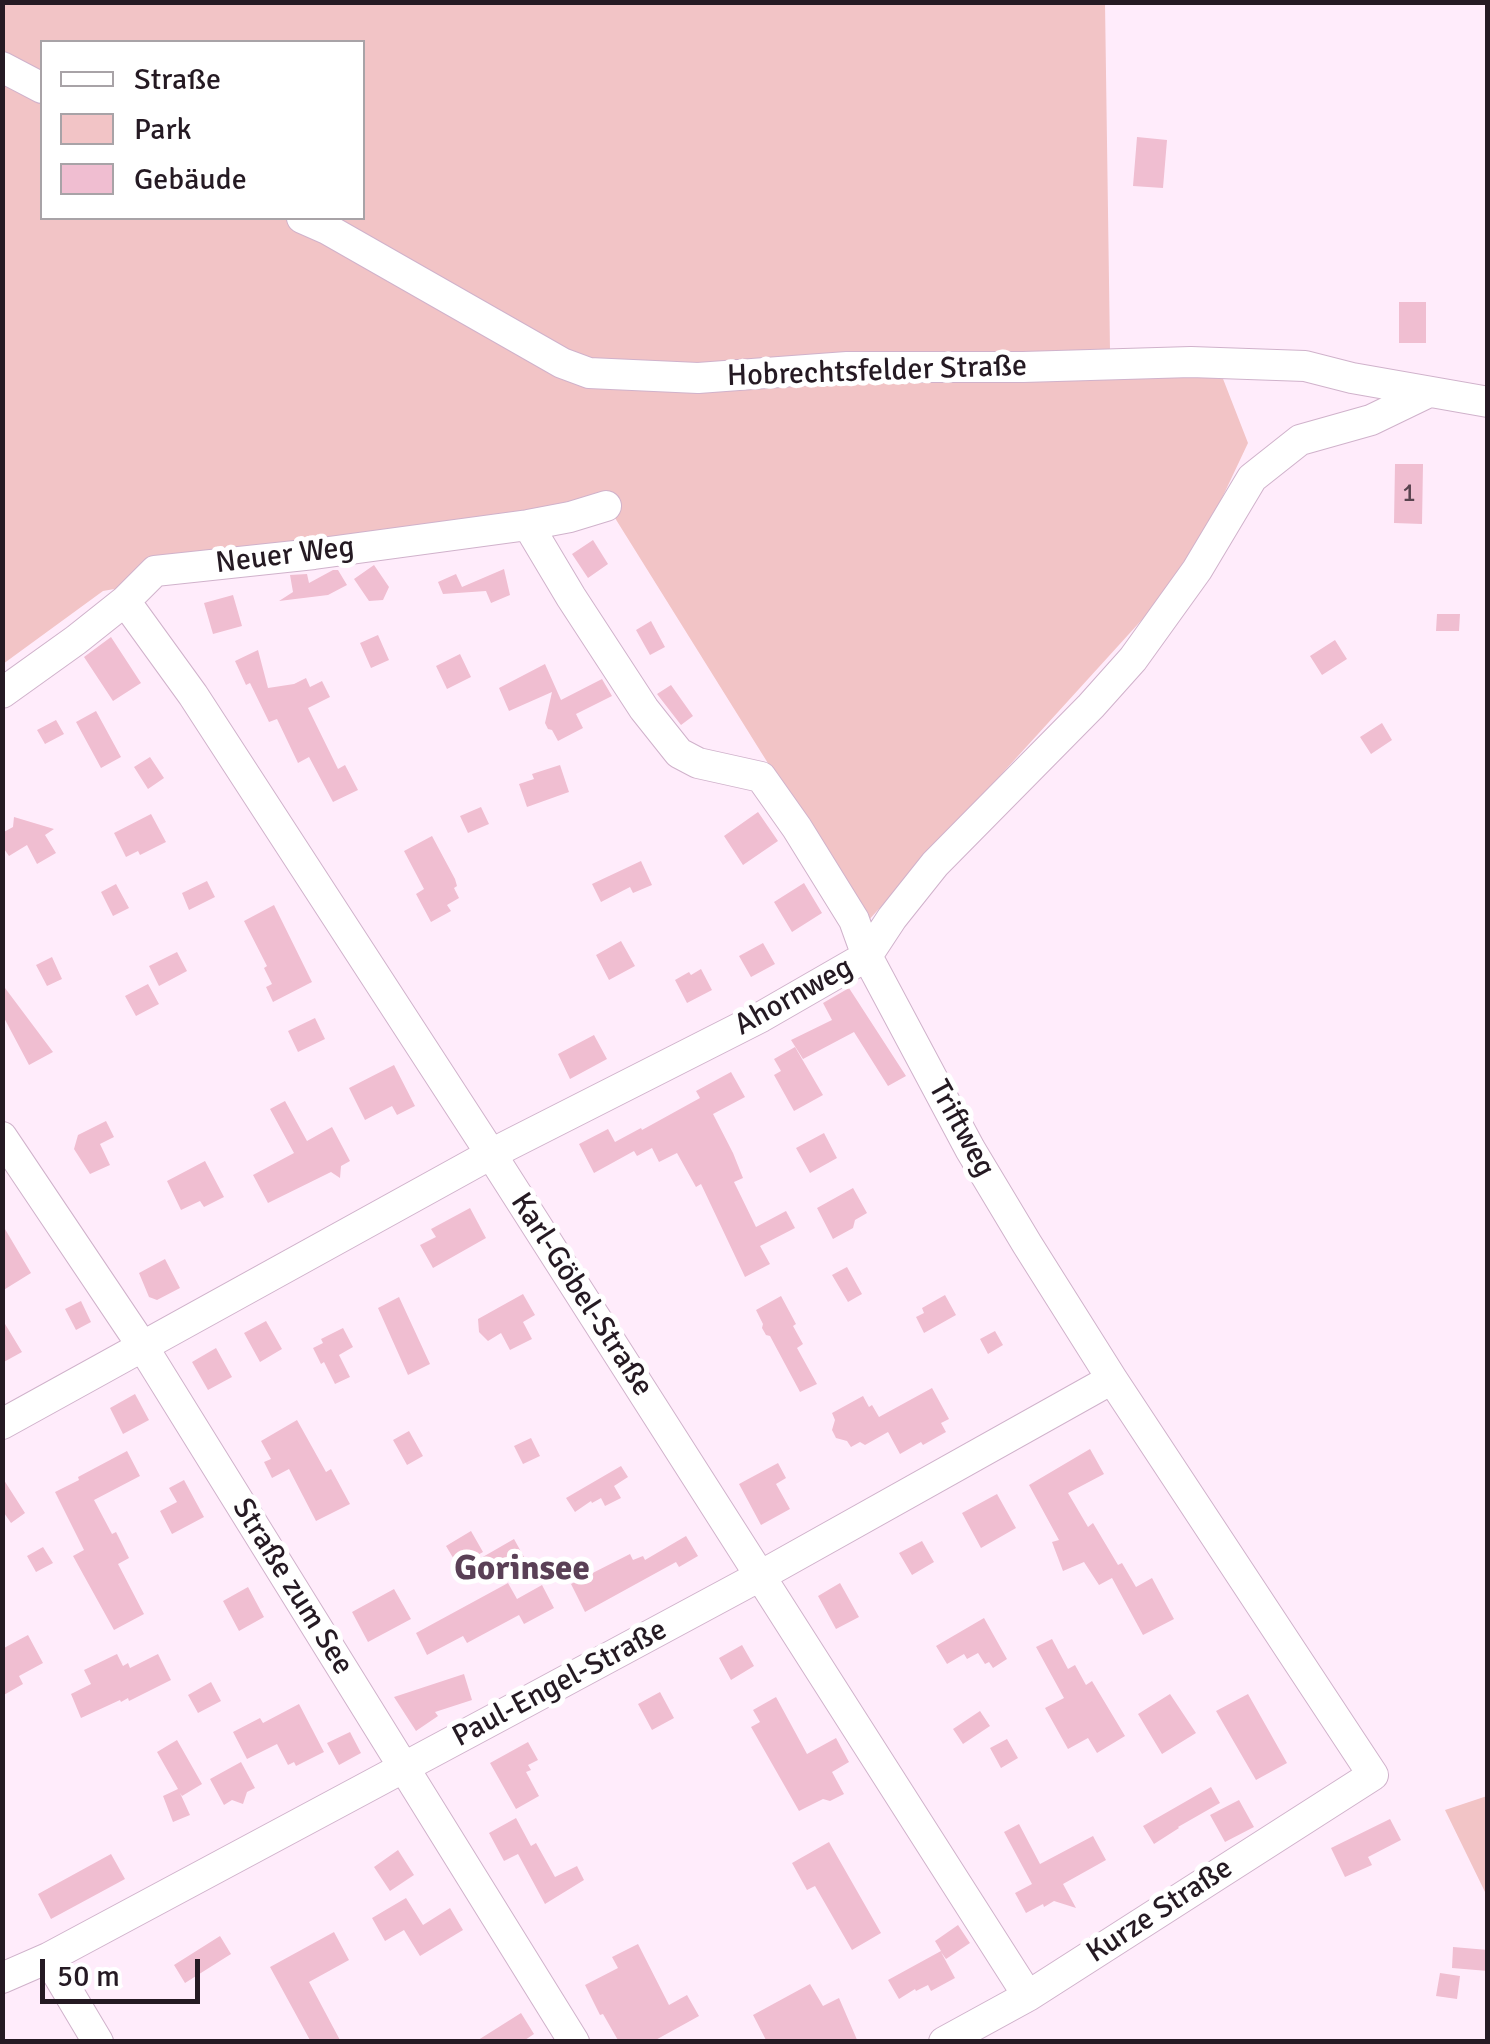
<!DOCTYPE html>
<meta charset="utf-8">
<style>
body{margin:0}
#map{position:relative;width:1490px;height:2044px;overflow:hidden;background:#ffecfb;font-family:Signika,sans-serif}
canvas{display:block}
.frame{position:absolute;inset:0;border:5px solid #251a23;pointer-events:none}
.legend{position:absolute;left:40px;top:40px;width:325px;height:180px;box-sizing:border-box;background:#fff;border:2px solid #a8a3a7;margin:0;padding:12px 18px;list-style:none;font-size:30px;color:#251a23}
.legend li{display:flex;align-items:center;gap:20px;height:50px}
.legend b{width:50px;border:2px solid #a8a3a7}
.scale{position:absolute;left:40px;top:1959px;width:160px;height:45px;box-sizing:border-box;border:5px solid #251a23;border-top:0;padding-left:12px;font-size:30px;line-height:35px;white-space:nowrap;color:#251a23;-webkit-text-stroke:8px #fff;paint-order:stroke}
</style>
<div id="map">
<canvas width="1490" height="2044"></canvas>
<div class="frame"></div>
<ul class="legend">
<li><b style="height:12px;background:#fff"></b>Straße</li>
<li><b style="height:28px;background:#f2c4c6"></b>Park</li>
<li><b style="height:28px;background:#f0bed1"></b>Gebäude</li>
</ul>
<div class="scale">50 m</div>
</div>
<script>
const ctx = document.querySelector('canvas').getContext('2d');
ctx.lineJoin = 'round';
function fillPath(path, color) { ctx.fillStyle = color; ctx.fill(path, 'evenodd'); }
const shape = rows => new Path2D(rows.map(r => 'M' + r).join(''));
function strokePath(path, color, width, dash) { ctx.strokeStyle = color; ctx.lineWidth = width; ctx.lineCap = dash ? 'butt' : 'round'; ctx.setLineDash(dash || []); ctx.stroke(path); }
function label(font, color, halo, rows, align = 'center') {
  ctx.font = font + ' Signika,sans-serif'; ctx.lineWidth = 10; ctx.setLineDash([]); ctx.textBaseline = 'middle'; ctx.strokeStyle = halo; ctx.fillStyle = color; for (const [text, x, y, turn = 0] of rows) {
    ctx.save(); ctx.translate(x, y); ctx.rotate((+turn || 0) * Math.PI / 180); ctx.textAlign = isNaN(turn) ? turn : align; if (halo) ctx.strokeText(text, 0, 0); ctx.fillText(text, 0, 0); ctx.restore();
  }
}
fillPath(shape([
 [3,3,1105,3,1110,351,1211,348,1248,443,1189,568,867,922,605,502,103,591,3,664],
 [42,42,362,42,362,218,42,218],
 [1487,1796,1488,1796,1487,1896,1445,1810]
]), '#f2c4c6');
fillPath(shape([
 [1137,137,1167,140,1163,188,1133,186],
 [1399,302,1426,302,1426,343,1399,343],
 [1395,464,1423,464,1422,524,1394,523],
 [593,540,608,564,588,578,572,554],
 [374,565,389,587,383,600,369,601,354,579],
 [504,569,510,595,491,603,486,591,443,594,438,582,456,574,462,587],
 [333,570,338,570,347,585,328,595,279,601,293,592,290,575,307,574,309,583],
 [233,595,242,626,213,634,204,603],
 [1437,614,1460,614,1459,631,1436,631],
 [651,621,665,647,650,655,636,630],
 [378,635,389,660,371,668,360,643],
 [111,637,141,683,113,701,84,657],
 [1335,640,1347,659,1322,675,1310,656],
 [258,650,268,688,294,684,306,678,310,687,322,681,330,697,308,708,338,769,345,765,358,790,333,802,309,757,298,763,277,719,269,722,250,683,246,685,235,661],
 [460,654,471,677,447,689,436,666],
 [545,664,561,700,602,679,612,696,576,714,583,728,558,741,552,730,548,729,545,723,552,692,509,711,499,688],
 [671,685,693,716,681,725,657,694],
 [96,711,121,757,101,768,76,722],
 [56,720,64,734,45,744,37,730],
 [1382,723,1392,740,1371,754,1360,737],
 [150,757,164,778,148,789,134,767],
 [560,765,569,792,527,807,519,784,534,779,532,774],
 [481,807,489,824,468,833,460,816],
 [758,812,778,841,743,865,724,836],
 [151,814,166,842,140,855,138,851,126,857,114,833],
 [14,817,54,829,45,835,56,853,37,864,27,845,9,856,2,846,2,833,13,827],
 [432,836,455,879,457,886,454,888,459,898,447,905,451,911,431,922,416,894,424,889,404,851],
 [641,861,652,885,633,893,630,887,601,902,592,884],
 [207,881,215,897,189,910,182,893],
 [804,883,822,913,792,932,774,902],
 [116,884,129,908,113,916,101,892],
 [274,905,312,982,273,1002,266,987,272,984,264,968,267,966,244,921],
 [621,941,635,966,609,980,596,955],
 [763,943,775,964,751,977,739,956],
 [177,952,187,971,159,986,149,966],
 [52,957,62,979,47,986,36,965],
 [701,969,712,990,687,1003,675,980,689,972,691,975],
 [2,984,53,1052,29,1065,2,1014],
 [148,984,159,1004,136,1016,125,996],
 [849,988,906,1076,888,1086,854,1032,803,1059,791,1040,832,1020,823,1003],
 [315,1018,325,1039,298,1052,288,1031],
 [594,1035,607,1059,570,1079,558,1054],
 [795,1047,823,1095,794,1111,774,1075,781,1071,774,1059],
 [394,1065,415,1106,397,1115,392,1106,365,1120,349,1088],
 [731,1072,745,1097,713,1114,733,1153,743,1178,734,1182,756,1227,786,1211,795,1228,760,1246,770,1264,745,1277,701,1184,696,1187,677,1153,659,1162,652,1148,637,1156,634,1151,594,1173,579,1144,608,1129,615,1142,641,1128,642,1130,700,1098,696,1091],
 [285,1101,307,1141,332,1127,350,1161,341,1166,340,1178,331,1172,268,1203,253,1175,294,1153,270,1109],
 [106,1121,114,1137,100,1144,110,1165,90,1174,74,1149,78,1135],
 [824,1133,837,1158,810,1173,796,1148],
 [205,1161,224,1197,204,1207,200,1201,181,1210,167,1181],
 [853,1188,867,1213,855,1220,853,1228,833,1239,817,1208],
 [470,1208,486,1238,433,1268,420,1245,436,1237,431,1229],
 [2,1224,31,1273,2,1291],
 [165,1259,180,1288,157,1300,149,1297,139,1273],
 [847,1267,862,1294,848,1302,832,1275],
 [523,1294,535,1315,523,1322,532,1339,510,1350,501,1333,488,1341,479,1332,478,1319],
 [945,1295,956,1315,924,1333,916,1317,924,1313,922,1308],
 [781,1296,796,1324,793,1326,803,1344,797,1348,817,1384,800,1392,770,1336,766,1335,762,1328,763,1324,756,1310],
 [399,1297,430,1364,408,1375,378,1308],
 [81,1301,91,1322,76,1330,65,1309],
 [2,1319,22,1352,2,1363],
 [266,1321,282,1349,260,1362,244,1333],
 [343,1328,353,1347,339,1355,350,1377,335,1384,324,1362,321,1364,313,1348,323,1343,321,1339],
 [995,1331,1003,1345,988,1354,980,1339],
 [216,1348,232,1377,208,1390,192,1362],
 [932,1388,949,1419,941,1423,946,1432,923,1445,921,1442,900,1454,888,1432,865,1445,860,1442,851,1447,847,1441,836,1438,832,1430,835,1420,832,1413,863,1396,869,1407,872,1405,879,1417],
 [135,1394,149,1420,123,1434,110,1408],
 [297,1420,326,1472,331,1469,350,1504,316,1521,289,1469,272,1478,264,1462,271,1459,261,1441],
 [409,1431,423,1456,407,1465,393,1440],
 [531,1438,540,1456,523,1464,514,1446],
 [1090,1449,1104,1474,1068,1493,1088,1527,1093,1523,1118,1565,1122,1563,1136,1587,1152,1578,1174,1619,1143,1635,1112,1578,1099,1585,1084,1562,1063,1571,1052,1542,1059,1540,1029,1485],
 [127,1451,140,1476,94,1500,112,1534,116,1532,129,1558,118,1564,144,1614,114,1630,73,1556,84,1550,55,1492,79,1480,78,1477],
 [778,1463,786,1478,776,1484,790,1509,761,1525,739,1484],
 [621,1466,628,1477,614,1486,621,1498,605,1506,601,1498,592,1503,591,1501,575,1512,566,1498],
 [2,1477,25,1513,11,1523,2,1510],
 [184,1480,204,1517,172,1534,160,1511,177,1502,169,1488],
 [997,1494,1016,1528,981,1548,962,1513],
 [471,1531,483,1552,458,1566,446,1546],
 [686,1536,698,1556,679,1567,676,1562,585,1612,571,1584,630,1554,633,1560,643,1556,645,1560],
 [514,1539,524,1557,491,1576,481,1558],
 [922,1541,934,1562,912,1575,899,1553],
 [43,1547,53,1563,36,1572,27,1556],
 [508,1583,517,1599,542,1585,554,1608,524,1624,519,1615,467,1643,463,1636,427,1655,416,1633],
 [840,1583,859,1617,836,1629,818,1596],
 [248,1587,264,1617,239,1631,223,1601],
 [394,1589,411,1619,368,1642,352,1612],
 [984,1618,1007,1659,993,1668,989,1662,985,1664,978,1653,967,1659,964,1654,947,1664,936,1646],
 [28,1635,43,1663,19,1676,23,1684,2,1696,3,1646,4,1648],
 [1052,1639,1068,1669,1075,1665,1086,1685,1092,1681,1125,1736,1097,1753,1088,1738,1068,1749,1045,1708,1064,1698,1036,1647],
 [742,1645,754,1666,731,1680,719,1658],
 [117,1654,123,1666,128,1663,130,1668,158,1654,171,1680,129,1701,128,1698,121,1702,120,1700,81,1718,71,1694,91,1684,84,1670],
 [464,1674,472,1700,435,1712,438,1716,416,1731,394,1697],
 [211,1682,221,1701,198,1713,188,1695],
 [660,1692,674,1718,652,1730,638,1704],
 [1170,1694,1196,1733,1162,1754,1138,1714],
 [1248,1694,1287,1763,1256,1780,1216,1711],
 [776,1697,807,1754,836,1738,849,1762,832,1772,844,1794,830,1801,823,1799,799,1811,751,1727,760,1722,753,1710],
 [299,1704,324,1752,296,1766,294,1762,288,1765,277,1744,247,1759,233,1732,260,1718,263,1723],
 [980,1711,990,1726,963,1744,953,1729],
 [350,1732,361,1753,339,1765,327,1743],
 [1007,1739,1018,1758,1001,1768,990,1748],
 [177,1740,202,1784,182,1796,180,1793,190,1815,173,1822,163,1796,178,1789,157,1752],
 [528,1742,538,1760,528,1765,531,1770,526,1772,539,1796,516,1809,490,1763],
 [241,1762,255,1788,247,1792,243,1804,232,1800,224,1805,210,1779],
 [1211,1787,1220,1803,1178,1827,1179,1828,1154,1844,1143,1826],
 [1239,1800,1254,1827,1225,1842,1210,1815],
 [516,1818,531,1846,536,1843,555,1877,577,1866,584,1880,545,1904,518,1854,504,1861,489,1833],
 [1390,1819,1401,1840,1368,1857,1372,1865,1345,1877,1331,1848],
 [1019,1824,1040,1864,1093,1836,1106,1860,1063,1884,1076,1908,1054,1901,1044,1907,1043,1904,1026,1913,1015,1893,1032,1884,1004,1832],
 [829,1842,881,1933,852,1950,815,1886,807,1890,792,1863],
 [398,1850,414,1875,390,1891,374,1867],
 [111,1854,125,1879,51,1919,38,1894],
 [406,1898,423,1925,450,1908,463,1930,420,1956,404,1930,385,1941,372,1918],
 [958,1925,970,1943,946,1959,941,1952,955,1978,931,1991,928,1985,916,1991,915,1989,899,1999,888,1980,941,1951,935,1941],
 [334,1932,349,1960,309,1982,341,2042,311,2042,270,1967],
 [220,1936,231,1954,185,1983,174,1965],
 [638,1944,669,2005,687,1995,699,2016,652,2042,619,2042,603,2014,600,2015,585,1985,618,1968,612,1957],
 [1453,1947,1488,1950,1488,1971,1452,1968],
 [1440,1973,1460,1976,1457,1999,1436,1996],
 [810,1984,823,2006,839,1998,858,2042,767,2042,753,2015],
 [521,2013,534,2034,522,2042,475,2042]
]), '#f0bed1');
const minor = shape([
 [2,67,42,88],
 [302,218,327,229,562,363,589,373,698,378,847,367,1023,367,1191,362,1305,366,1352,378,1488,402],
 [528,525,571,597,644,709,679,753,698,763,761,777,797,828,854,920,867,956,970,1149,1027,1244,1112,1379,1373,1775,1028,1996,944,2042],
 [125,601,193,695,491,1154,1028,1996],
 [2,693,76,640,125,601,155,571,314,554,528,525,570,517,606,506],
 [2,1137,143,1347,574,2042],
 [2,1424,491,1154,761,1017,867,956,892,918,935,864,1091,706,1133,659,1197,570,1252,478,1300,440,1371,420,1429,392],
 [48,1958,98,2042],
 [2,1978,48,1958,524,1703,760,1576,1112,1379]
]);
strokePath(minor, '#d0b2cb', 32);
strokePath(minor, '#fff', 30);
label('25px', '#58434e', null, [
 ["1",1409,494]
]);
label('30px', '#251a23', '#fff', [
 ["Hobrechtsfelder Straße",877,372,-2],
 ["Neuer Weg",285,556,-7],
 ["Ahornweg",794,997,-29],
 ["Triftweg",961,1129,61],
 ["Karl-Göbel-Straße",581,1295,57],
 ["Straße zum See",292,1587,58],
 ["Paul-Engel-Straße",560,1684,-28],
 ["Kurze Straße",1160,1911,-33]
]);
label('bold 35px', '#5a4056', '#fff', [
 ["Gorinsee",522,1570]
]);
</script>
